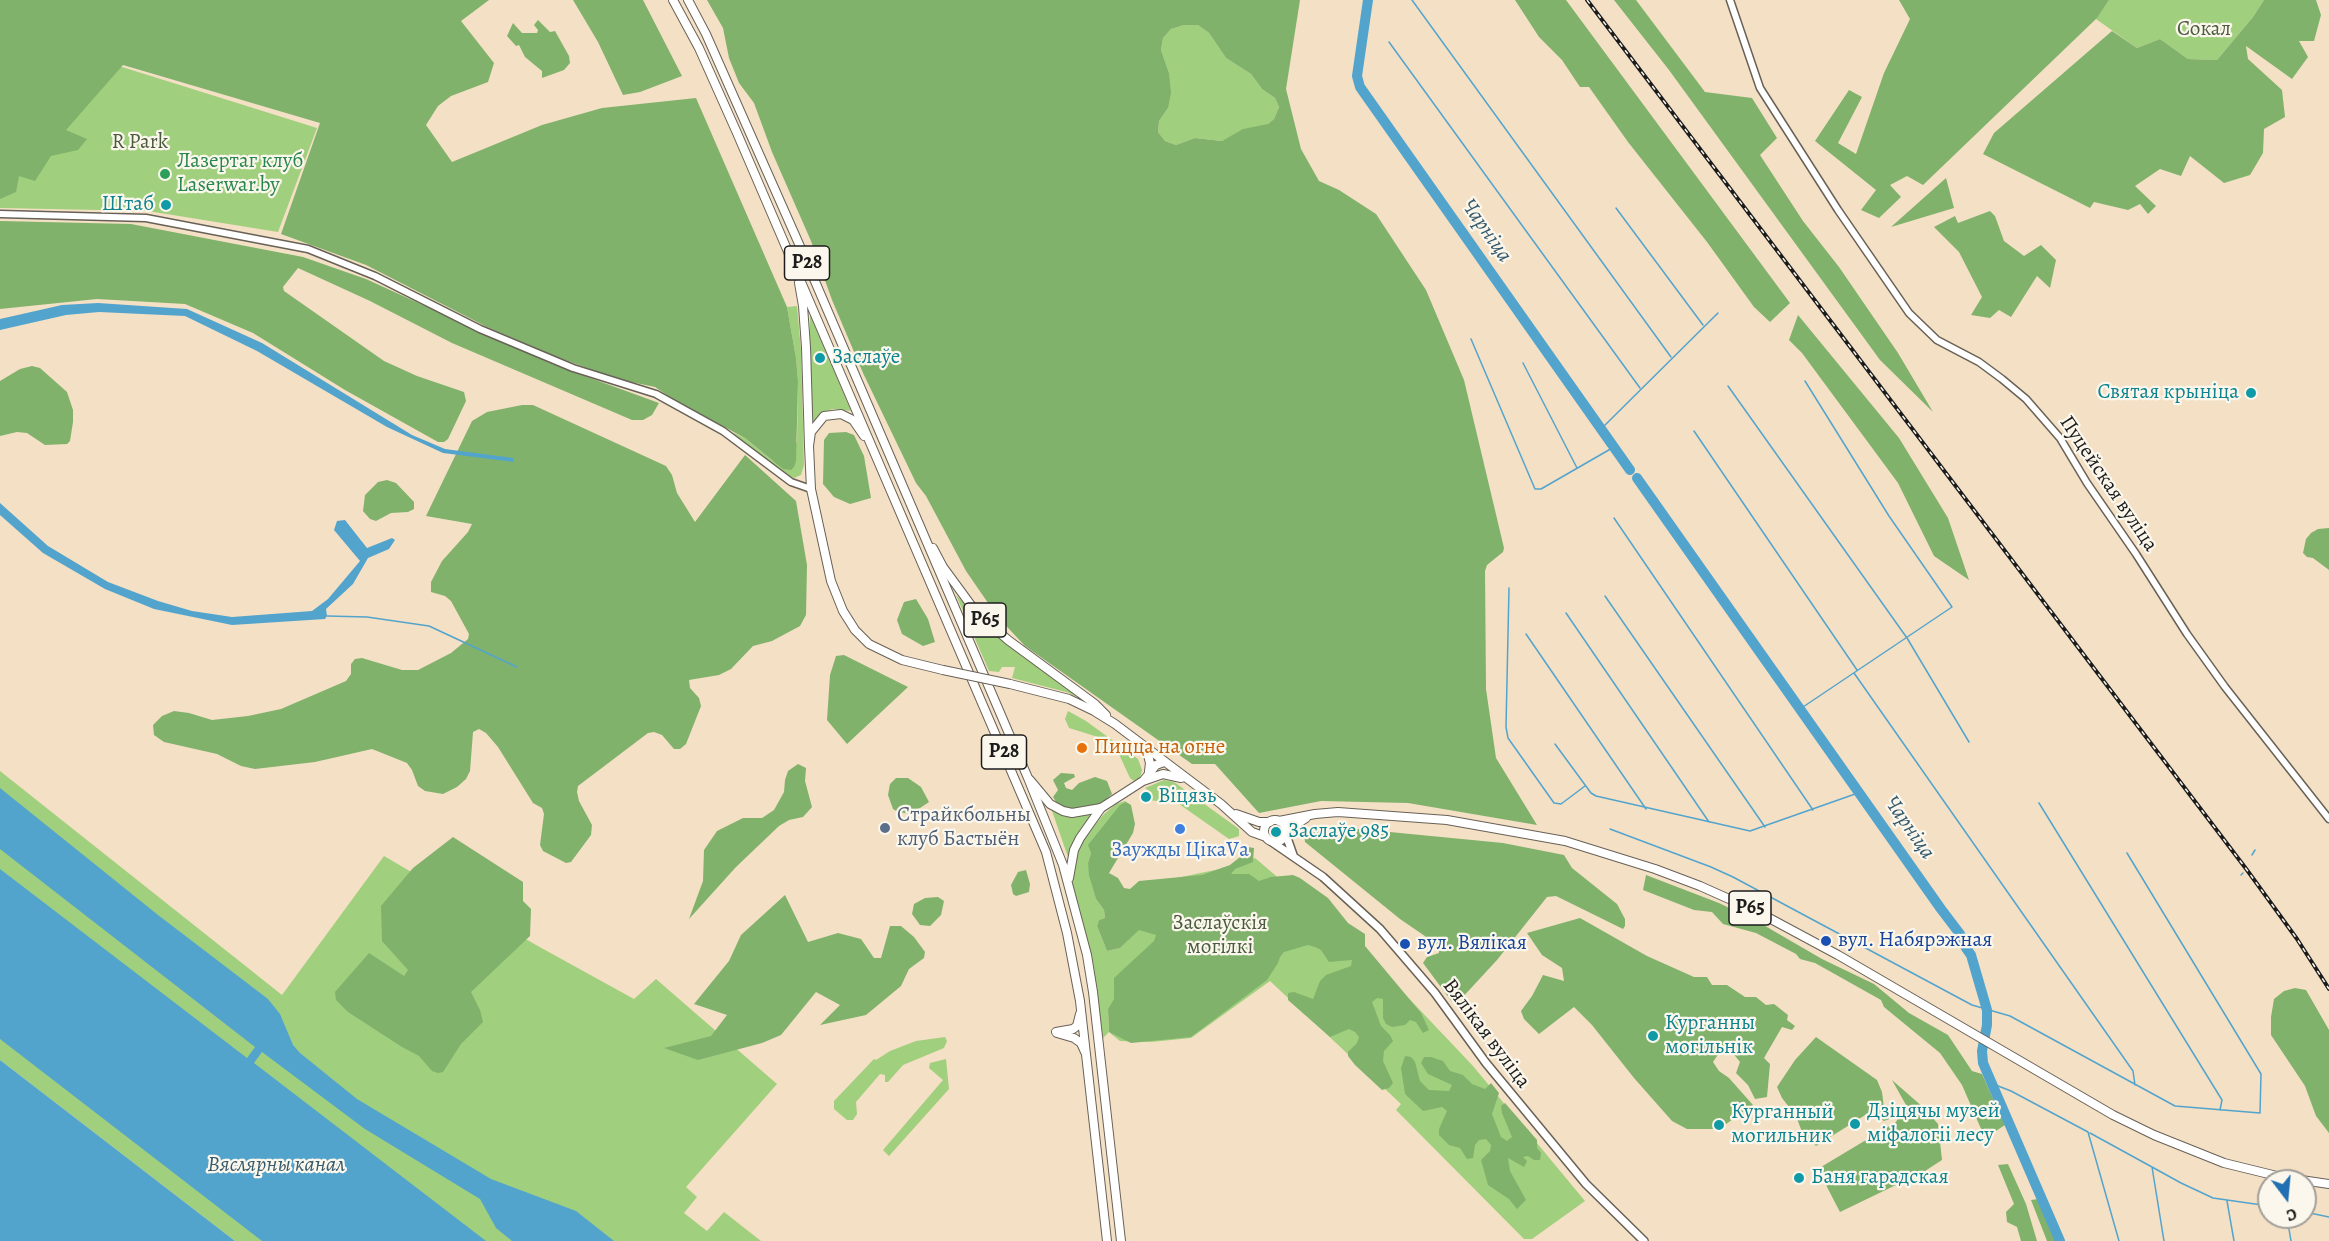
<!DOCTYPE html>
<meta charset="utf-8">
<style>
body{margin:0}
#map{position:relative;width:2329px;height:1241px;overflow:hidden;background:#f4e0c5;font-family:Alegreya,serif}
canvas{display:block}
.north{position:absolute;left:2257px;top:1169px;width:60px;height:60px;box-sizing:border-box;background:#fbf7ec;border:2px solid #a29f99;border-radius:50%;rotate:164deg;font-size:16px;font-weight:700;line-height:24px;text-align:center;color:#1c1c1c}
.north::after{content:'';display:block;margin:auto;width:21px;height:27px;background:#1f6fb2;clip-path:polygon(50% 0,100% 100%,50% 72%,0 100%)}
</style>
<div id="map">
<canvas width="2329" height="1241"></canvas>
<div class="north">С</div>
</div>
<script>
const ctx = document.querySelector('canvas').getContext('2d');
ctx.lineJoin = 'round';
function fillPath(path, color) { ctx.fillStyle = color; ctx.fill(path, 'evenodd'); }
const shape = rows => new Path2D(rows.map(r => 'M' + r).join(''));
function strokePath(path, color, width, dash) { ctx.strokeStyle = color; ctx.lineWidth = width; ctx.lineCap = dash ? 'butt' : 'round'; ctx.setLineDash(dash || []); ctx.stroke(path); }
function label(font, color, halo, rows, align = 'center') {
  ctx.font = font + ' Alegreya,serif'; ctx.lineWidth = 4.5; ctx.setLineDash([]); ctx.textBaseline = 'middle'; ctx.strokeStyle = halo; ctx.fillStyle = color; for (const [text, x, y, turn = 0] of rows) {
    ctx.save(); ctx.translate(x, y); ctx.rotate((+turn || 0) * Math.PI / 180); ctx.textAlign = isNaN(turn) ? turn : align; if (halo) ctx.strokeText(text, 0, 0); ctx.fillText(text, 0, 0); ctx.restore();
  }
}
fillPath(shape([
 [2109,0,2264,0,2253,17,2217,60,2188,59,2160,39,2137,48,2096,19],
 [1184,25,1198,25,1209,33,1226,58,1251,74,1262,89,1275,98,1279,107,1274,119,1268,124,1222,141,1195,138,1176,145,1165,141,1158,132,1159,121,1168,108,1169,73,1161,50,1163,38,1171,29],
 [119,66,317,128,278,232,148,211,0,208,0,188],
 [797,306,801,350,804,465,801,475,794,478,783,474,771,466,732,432,745,438,773,461,797,442,798,381,796,358,787,307],
 [810,314,851,411,833,409,826,411,818,416,810,428],
 [956,595,989,629,1085,700,1066,692,1012,678,1015,667,1002,667,999,672,989,671],
 [1068,711,1086,721,1138,759,1142,770,1140,778,1134,781,1130,778,1117,750,1098,737,1069,728,1065,719],
 [0,771,282,995,384,856,536,945,634,999,656,979,777,1084,686,1187,697,1197,684,1213,707,1231,724,1212,761,1241,235,1241,0,1060],
 [1164,780,1174,782,1239,829,1239,836,1229,839,1179,804,1149,800,1152,793,1145,788],
 [1125,801,1128,803,1126,802,1091,853,1088,863,1096,899,1104,910,1105,918,1099,920,1097,926,1107,951,1120,948,1138,930,1143,885,1239,865,1255,858,1363,950,1473,1066,1585,1201,1532,1239,1524,1239,1396,1110,1401,1104,1270,981,1191,1038,1151,1042,1120,1041,1110,1033,1113,1003,1108,1009,1109,1032,1103,1038,1093,963,1071,879,1074,857,1086,835,1104,814,1116,804],
 [1051,808,1094,812,1080,830,1069,860],
 [945,1037,947,1041,944,1048,903,1065,888,1082,885,1082,885,1075,880,1074,856,1102,857,1114,853,1120,847,1120,834,1109,834,1101,874,1059,876,1060,890,1051,916,1041],
 [946,1059,949,1089,889,1156,883,1150,943,1080,929,1068,930,1063]
]), '#a0cf7d');
fillPath(shape([
 [0,0,489,0,461,21,494,63,488,82,451,96,438,106,426,125,452,162,542,125,602,108,696,98,787,307,796,358,798,381,796,461,794,467,791,470,783,469,745,438,674,400,655,387,617,379,557,357,487,327,366,265,281,234,320,123,123,65,66,130,87,139,78,150,51,156,35,181,19,176,16,192,0,199],
 [573,0,643,0,682,76,640,92,623,95,598,42],
 [707,0,1300,0,1286,89,1301,149,1319,181,1339,190,1376,214,1426,290,1464,380,1504,548,1503,552,1487,565,1485,571,1486,689,1496,758,1537,825,1408,803,1321,801,1259,813,1215,764,1192,764,1025,646,997,616,966,571,926,496,916,483,863,373,832,300,811,241,772,152,754,103,739,83,729,58,723,28],
 [1184,25,1198,25,1209,33,1226,58,1251,74,1262,89,1275,98,1279,107,1274,119,1268,124,1243,129,1222,141,1195,138,1176,145,1165,141,1158,132,1159,121,1168,108,1171,93,1169,73,1161,50,1163,38,1171,29],
 [1515,0,1566,0,1790,303,1770,322,1754,307,1707,242,1628,142,1589,87,1580,87,1562,60,1539,37],
 [1614,0,1636,0,1705,92,1752,98,1777,138,1760,155,1803,221,1839,267,1898,353,1933,412,1880,360,1669,70],
 [1899,0,2109,0,2097,18,1923,185,1907,176,1890,185,1901,197,1879,218,1861,210,1876,190,1815,141,1849,90,1862,97,1838,143,1856,154,1884,73,1910,19],
 [2264,0,2316,0,2321,15,2314,41,2299,41,2308,57,2292,79,2246,46,2248,59,2282,90,2285,117,2264,129,2263,153,2250,175,2224,183,2190,156,2181,176,2160,169,2135,186,2156,206,2148,214,2140,204,2128,210,2094,202,2090,208,1983,154,1994,133,2112,31,2137,48,2160,39,2188,59,2217,60,2253,17],
 [538,20,550,32,555,31,569,56,570,63,564,70,542,78,542,71,525,57,519,45,516,46,507,36,513,23,522,33,537,33,538,30,534,25],
 [1946,178,1954,208,1891,227],
 [1990,211,1995,216,2004,241,2024,256,2041,245,2056,260,2050,288,2037,276,2011,317,1999,310,1990,318,1971,315,1982,297,1959,252,1934,227,1955,216,1958,223],
 [0,221,131,224,303,257,366,279,552,364,659,403,652,415,643,420,632,420,452,343,370,301,298,268,283,287,284,291,384,361,417,376,464,392,466,401,448,439,444,442,438,442,345,390,253,333,185,304,97,299,0,309],
 [1798,315,1899,438,1948,518,1969,580,1934,556,1898,483,1802,353,1789,340],
 [32,366,40,368,67,392,73,410,73,422,70,441,67,444,45,445,27,433,17,432,0,436,0,381,20,369],
 [522,405,533,405,666,466,672,475,677,493,695,522,745,455,796,501,807,565,806,615,800,626,772,641,753,646,731,669,719,675,689,680,690,688,699,698,701,706,686,744,680,749,674,749,662,735,654,732,648,733,578,786,577,792,579,801,592,825,591,835,571,862,566,863,543,851,540,845,544,814,542,808,533,803,498,747,486,733,479,729,473,732,470,771,466,779,457,787,443,794,425,791,418,786,412,770,407,763,372,749,315,762,255,769,241,766,217,754,164,742,154,735,153,725,162,716,174,711,189,713,212,720,248,716,281,709,346,681,351,674,351,664,355,659,362,658,402,670,418,670,451,653,468,639,469,634,451,601,445,596,431,592,431,582,442,561,468,532,472,524,426,516,472,421,487,412],
 [846,432,854,435,864,456,871,498,850,504,834,497,823,484,824,440,829,433],
 [387,480,396,483,414,502,414,509,408,512,391,513,376,521,370,519,363,511,365,495,378,482],
 [2329,528,2329,570,2313,558,2307,557,2303,553,2306,539,2311,533,2318,529],
 [916,599,928,619,935,642,923,646,902,634,897,620,904,602],
 [844,655,908,687,847,744,827,720,830,675,836,656],
 [798,764,806,768,805,781,812,807,803,817,789,820,779,826,736,867,689,919,703,881,704,850,717,831,743,818,762,818,774,810,784,792,785,780,788,771],
 [1061,773,1074,774,1075,777,1064,783,1066,788,1072,790,1079,783,1095,777,1107,781,1112,794,1103,802,1091,807,1072,809,1058,805,1053,797,1058,790,1053,780],
 [896,778,908,778,921,787,929,802,911,814,898,812,893,809,888,795,890,784],
 [1126,802,1131,805,1135,824,1133,833,1109,873,1118,878,1124,888,1130,889,1139,881,1202,875,1230,865,1240,857,1243,851,1248,847,1254,848,1253,862,1235,869,1231,874,1249,874,1259,881,1271,877,1293,875,1300,878,1328,898,1348,923,1365,934,1365,946,1421,1013,1429,1030,1423,1033,1416,1022,1410,1020,1405,1025,1392,1027,1386,1024,1383,1018,1383,999,1377,998,1372,1002,1381,1026,1390,1035,1393,1041,1384,1051,1383,1061,1393,1083,1389,1088,1382,1090,1355,1065,1348,1056,1348,1052,1357,1043,1359,1037,1355,1032,1349,1029,1330,1037,1288,1000,1288,993,1294,992,1313,999,1320,981,1326,975,1351,966,1352,960,1329,962,1321,950,1315,947,1308,945,1284,952,1280,957,1278,963,1267,980,1191,1037,1131,1043,1109,1032,1108,1009,1114,999,1114,978,1154,941,1156,935,1139,930,1120,948,1107,951,1097,926,1099,920,1105,918,1104,910,1096,899,1089,875,1088,863,1091,853,1088,845,1120,805],
 [1328,826,1503,843,1564,855,1572,868,1617,904,1625,919,1625,926,1623,929,1556,896,1547,897,1497,960,1461,999,1457,1002,1452,1002,1423,963,1427,957,1439,953,1438,945,1400,919,1305,842,1304,833,1307,831],
 [453,837,523,882,523,901,531,909,530,936,471,992,480,1010,483,1022,461,1044,443,1072,438,1073,432,1071,419,1056,402,1047,348,1012,336,1000,335,992,369,953,404,976,408,970,382,941,381,906,413,868],
 [1026,870,1030,884,1029,892,1016,896,1013,894,1011,885,1018,872],
 [1646,875,1719,903,1760,923,1822,959,1874,984,1909,1013,1948,1035,1972,1071,1982,1074,2005,1125,1985,1138,1962,1085,1940,1053,1884,1007,1881,1000,1815,963,1800,959,1796,954,1756,933,1723,924,1712,912,1694,910,1643,890],
 [785,895,808,942,838,933,861,939,874,958,881,958,890,926,901,926,914,937,925,952,924,958,909,969,901,986,866,1015,820,1025,840,1005,816,992,781,1035,762,1043,698,1060,664,1048,711,1036,727,1015,694,1004,729,961,741,935],
 [938,897,944,901,941,915,930,926,920,925,912,914,914,904,925,898],
 [1580,918,1647,956,1694,977,1707,977,1712,985,1727,985,1745,997,1756,997,1766,1005,1774,1004,1788,1015,1787,1020,1795,1026,1792,1030,1782,1027,1764,1058,1770,1064,1767,1097,1755,1099,1748,1085,1736,1073,1740,1062,1732,1052,1719,1053,1713,1062,1719,1071,1729,1078,1753,1105,1719,1129,1687,1129,1672,1121,1634,1078,1592,1025,1574,1007,1539,1034,1524,1019,1521,1011,1532,996,1543,975,1564,981,1562,968,1542,955,1527,933],
 [2295,988,2306,990,2329,1030,2329,1133,2316,1116,2305,1086,2271,1035,2271,1017,2274,999,2284,991],
 [1816,1037,1877,1080,1882,1092,1884,1108,1892,1118,1884,1121,1870,1112,1816,1146,1802,1132,1796,1116,1782,1098,1777,1087,1795,1060],
 [1405,1056,1411,1057,1415,1062,1420,1081,1429,1090,1449,1091,1452,1085,1428,1074,1421,1063,1424,1057,1431,1057,1443,1061,1450,1071,1463,1075,1472,1084,1485,1089,1491,1083,1499,1093,1492,1114,1501,1137,1507,1141,1512,1137,1502,1113,1501,1106,1505,1103,1537,1140,1537,1148,1541,1153,1540,1160,1534,1160,1528,1156,1523,1157,1527,1161,1524,1167,1508,1158,1510,1171,1526,1200,1517,1209,1509,1199,1488,1185,1481,1160,1490,1151,1491,1145,1486,1139,1479,1140,1475,1145,1473,1158,1467,1159,1460,1148,1449,1145,1439,1135,1439,1129,1447,1111,1442,1107,1423,1111,1405,1094,1401,1068],
 [1892,1080,1924,1108,1938,1124,1942,1160,1925,1171,1840,1212,1827,1187,1821,1167,1896,1122,1906,1105],
 [2008,1164,2026,1204,2037,1241,2021,1241,2017,1227,2007,1222,2006,1212,2014,1204,1998,1165],
 [2038,1199,2057,1241,2047,1241,2031,1200]
]), '#80b26c');
fillPath(shape([
 [98,303,187,309,262,343,412,435,445,449,513,458,514,462,443,453,387,427,257,351,185,316,99,312,66,315,0,330,0,319,62,305],
 [0,503,48,546,108,582,158,601,192,611,232,617,312,611,328,599,360,561,334,530,337,521,345,520,367,548,392,538,395,540,389,549,368,558,353,584,326,609,327,616,325,619,232,625,154,609,105,589,43,553,0,515],
 [0,788,158,915,268,999,280,1014,293,1045,300,1053,357,1099,491,1179,576,1211,614,1241,512,1241,496,1228,480,1199,365,1129,262,1052,254,1063,486,1241,262,1241,0,1039,0,869,247,1058,255,1047,0,849],
 [0,1060,235,1241,0,1241]
]), '#53a4cd');
strokePath(shape([
 [1412,0,1671,357],
 [1389,42,1640,388],
 [1616,208,1703,325],
 [1471,339,1535,489,1541,489,1614,447],
 [1523,363,1577,468],
 [1728,386,1907,638,1969,742],
 [1601,429,1718,313],
 [1694,431,1857,670],
 [1614,518,1813,810],
 [1509,588,1506,727,1508,738,1554,803,1561,804,1585,786],
 [1605,596,1765,827],
 [1566,613,1709,822],
 [327,616,367,617,429,626,517,667],
 [1526,634,1646,809],
 [1854,673,2133,1071,2135,1085],
 [1800,709,1952,607,1889,516,1805,381],
 [1555,744,1591,793,1596,796,1750,831,1858,793],
 [2039,803,2222,1100,2220,1110],
 [1610,829,1711,867,1733,877,1972,1005,2010,1016,2175,1106,2260,1113,2261,1074,2127,853],
 [2252,855,2255,850],
 [2241,875,2243,873],
 [1993,1084,2011,1091,2088,1132,2119,1241],
 [2090,1133,2152,1167,2164,1241],
 [2152,1167,2181,1183,2213,1198,2269,1206],
 [2227,1201,2234,1241],
 [2305,1212,2329,1217],
 [2287,1217,2291,1241]
]), '#53a4cd', 1.5);
strokePath(shape([
 [1368,0,1357,76,1360,87,1630,470],
 [1637,478,1941,909,1960,934,1966,948,1971,955,1987,1010,1987,1025,1982,1051,1983,1063,2060,1241]
]), '#53a4cd', 10);
const tertiary = shape([
 [1730,0,1760,88,1838,210,1909,313,1937,340,1979,362,2002,379,2026,399,2060,438,2087,483,2136,554,2187,634,2225,687,2329,819],
 [0,214,146,218,308,249,375,276,480,329,573,368,656,394,723,431,791,482,811,489]
]);
const secondary = shape([
 [1286,835,1293,855],
 [1272,842,1323,877,1380,929,1435,993,1486,1063,1586,1184,1644,1241]
]);
const primary = shape([
 [864,436,853,420,841,414,824,416,811,432,809,446,811,489,831,581,843,611,855,630,869,644,902,660,943,670],
 [933,548,943,567,976,612,1008,640,1095,704,1106,715],
 [1010,684,1069,699,1094,711,1115,724,1221,804,1252,832,1266,837],
 [1146,748,1150,763,1149,771],
 [1030,780,1050,804,1063,811,1072,813,1101,808,1143,781,1163,774,1181,778],
 [1144,780,1156,765,1164,762],
 [1236,814,1259,822,1270,822],
 '1264 831a11 11 0 1 1 22 0a11 11 0 1 1-22 0Z',
 [1279,821,1315,814,1338,812,1447,820,1565,841,1655,869,1700,886,1756,911,1838,955,2113,1115,2154,1135,2224,1163,2281,1177,2329,1184],
 [1287,830,1306,818]
]);
const trunk = shape([
 [673,0,699,48,737,133,1046,852,1067,933,1080,1001,1107,1241],
 [688,0,706,34,799,244,1028,778,1063,865,1087,955,1093,992,1121,1241],
 [799,283,803,306,806,347,809,446],
 [1069,878,1074,850,1080,838,1101,808],
 [1056,1032,1073,1029,1077,1026,1080,1014],
 [1057,1033,1074,1038,1081,1043,1085,1052]
]);
strokePath(tertiary, '#686157', 9);
strokePath(secondary, '#686157', 10);
strokePath(primary, '#686157', 10);
strokePath(trunk, '#686157', 10);
strokePath(tertiary, '#fff', 6);
strokePath(secondary, '#fff', 7);
strokePath(primary, '#fff', 8);
strokePath(trunk, '#fff', 8);
const rail = shape([
 [1587,0,2247,870,2297,939,2329,989]
]);
strokePath(rail, '#1c1c1c', 4);
strokePath(rail, '#fbf7ec', 1.5, [4.5]);
const primaryBridge = shape([
 [943,670,1010,684]
]);
strokePath(primaryBridge, '#686157', 10, []);
strokePath(primaryBridge, '#fff', 8);
for (const [x, y, r, color] of [
 [165,174,6,"#2e9e5b"],
 [166,205,6,"#0f9aa8"],
 [820,358,6,"#0f9aa8"],
 [2251,393,6,"#0f9aa8"],
 [1082,748,6,"#e8710a"],
 [1146,797,6,"#0f9aa8"],
 [885,828,6,"#5c6f8a"],
 [1180,829,6,"#3f7fe0"],
 [1276,832,6,"#0f9aa8"],
 [1826,941,6,"#1a4fb4"],
 [1405,944,6,"#1a4fb4"],
 [1653,1036,6,"#0f9aa8"],
 [1855,1124,6,"#0f9aa8"],
 [1719,1125,6,"#0f9aa8"],
 [1799,1178,6,"#0f9aa8"]
]) { const dot = new Path2D(); dot.arc(x, y, r, 0, 2 * Math.PI); ctx.fillStyle = color; ctx.fill(dot); strokePath(dot, '#fbf7ec', 2); }
for (const [x, y, w] of [
 [807,263,45],
 [985,620,42],
 [1004,752,45],
 [1750,908,42]
]) { const box = new Path2D(); box.roundRect(x - w / 2, y - 17, w, 34, 4.5); ctx.fillStyle = '#fbf7ec'; ctx.fill(box); strokePath(box, '#1c1c1c', 1.5); }
label('bold 20px', '#1c1c1c', null, [
 ["Р28",807,263],
 ["Р65",985,620],
 ["Р28",1004,752],
 ["Р65",1750,908]
]);
label('21px', '#4a5b3e', '#fbf7ec', [
 ["Сокал",2204,30],
 ["R Park",140,143],
 ["Заслаўскія",1220,924],
 ["могілкі",1220,948]
]);
label('21px', '#27864d', '#fbf7ec', [
 ["Лазертаг клуб",177,162],
 ["Laserwar.by",177,186]
], 'left');
label('21px', '#0d838f', '#fbf7ec', [
 ["Штаб",154,205,"right"],
 ["Заслаўе",832,358],
 ["Святая крыніца",2239,393,"right"],
 ["Віцязь",1158,797],
 ["Заслаўе 985",1288,832],
 ["Курганны",1665,1024],
 ["могільнік",1665,1048],
 ["Дзіцячы музей",1867,1112],
 ["міфалогіі лесу",1867,1136],
 ["Курганный",1731,1113],
 ["могильник",1731,1137],
 ["Баня гарадская",1811,1178]
], 'left');
label('21px', '#1c1c1c', '#fbf7ec', [
 ["Пуцейская вуліца",2108,484,56],
 ["Вялікая вуліца",1486,1034,53]
]);
label('21px', '#c56008', '#fbf7ec', [
 ["Пицца на огне",1094,748]
], 'left');
label('21px', '#4e5e75', '#fbf7ec', [
 ["Страйкбольны",897,816],
 ["клуб Бастыён",897,840]
], 'left');
label('21px', '#366cbe', '#fbf7ec', [
 ["Заужды ЦікаVа",1180,851]
]);
label('21px', '#164399', '#fbf7ec', [
 ["вул. Набярэжная",1838,941],
 ["вул. Вялікая",1417,944]
], 'left');
label('italic 22px', '#35596c', '#fbf7ec', [
 ["Чарніца",1486,231,55],
 ["Чарніца",1909,828,55],
 ["Вяслярны канал",276,1166]
]);
</script>
